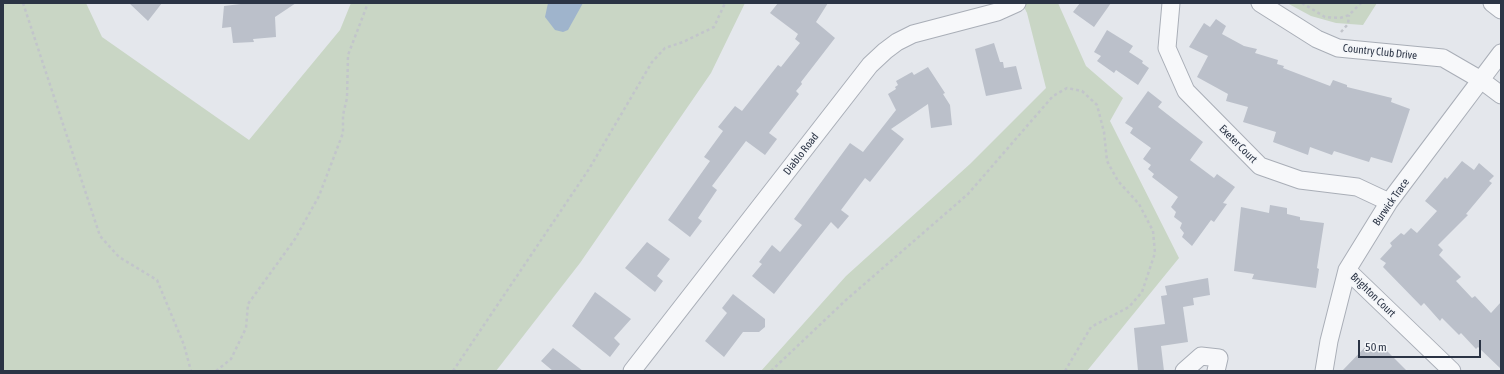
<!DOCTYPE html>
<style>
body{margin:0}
#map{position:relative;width:1504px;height:374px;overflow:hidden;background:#e4e7ec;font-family:"Asap Condensed",sans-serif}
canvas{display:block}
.frame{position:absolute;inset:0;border:4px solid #2b3445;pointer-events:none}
.scale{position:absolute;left:1358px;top:340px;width:123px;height:18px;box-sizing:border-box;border:2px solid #2b3445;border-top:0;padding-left:5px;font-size:12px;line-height:14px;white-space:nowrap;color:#2b3445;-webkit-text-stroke:3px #f4f6f9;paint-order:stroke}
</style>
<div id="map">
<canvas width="1504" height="374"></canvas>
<div class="frame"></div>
<div class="scale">50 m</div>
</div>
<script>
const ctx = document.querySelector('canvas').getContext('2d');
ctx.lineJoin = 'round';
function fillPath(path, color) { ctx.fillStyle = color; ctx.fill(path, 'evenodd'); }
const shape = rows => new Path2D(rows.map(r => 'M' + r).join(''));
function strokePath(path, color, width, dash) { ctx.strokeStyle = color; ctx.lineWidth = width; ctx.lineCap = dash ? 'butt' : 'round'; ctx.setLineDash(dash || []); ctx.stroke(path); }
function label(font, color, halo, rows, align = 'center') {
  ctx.font = font + ' "Asap Condensed",sans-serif'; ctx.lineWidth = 3.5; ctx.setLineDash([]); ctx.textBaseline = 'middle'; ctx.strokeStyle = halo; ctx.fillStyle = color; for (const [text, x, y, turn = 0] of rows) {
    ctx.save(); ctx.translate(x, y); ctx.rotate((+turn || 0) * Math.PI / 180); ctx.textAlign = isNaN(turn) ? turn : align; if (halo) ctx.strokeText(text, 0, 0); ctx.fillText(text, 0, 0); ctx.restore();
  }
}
fillPath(shape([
 [3,3,86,3,102,37,249,140,340,30,351,3,745,3,711,73,580,263,496,371,3,371],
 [1022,3,1058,3,1086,66,1123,98,1110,121,1179,258,1087,371,761,371,846,276,970,164,1046,88,1027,13],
 [1287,3,1377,3,1363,25,1336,23,1311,16]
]), '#c9d6c5');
fillPath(shape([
 [548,3,583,3,568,30,563,32,555,30,545,17]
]), '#9fb4cc');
fillPath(shape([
 [129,3,162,3,148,21],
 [249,3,296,3,275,17,276,37,253,39,254,42,233,43,231,27,222,28,224,6],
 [778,3,828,3,816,22,835,38,801,82,802,84,796,91,799,94,769,133,777,139,765,155,746,141,712,186,717,190,698,218,702,221,690,237,668,220,710,161,704,157,723,131,718,127,735,106,742,111,778,65,781,67,800,43,795,39,798,34,770,13],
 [1080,3,1111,3,1094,27,1073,12],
 [1216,19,1226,26,1222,34,1244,46,1257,49,1255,53,1278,60,1277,64,1284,66,1283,68,1330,86,1333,80,1347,85,1347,87,1392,98,1391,102,1410,109,1392,163,1371,157,1369,162,1334,151,1332,155,1310,147,1308,155,1273,142,1276,132,1243,122,1248,107,1226,101,1228,94,1197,77,1208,56,1189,47,1204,23,1210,27],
 [1107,30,1133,46,1129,52,1143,61,1142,63,1149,68,1138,85,1116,70,1114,73,1097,61,1101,56,1094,52],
 [994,43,1000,62,1003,62,1004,68,1016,66,1022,89,986,96,975,49],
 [928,67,945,93,943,94,950,105,952,125,931,128,928,104,891,129,904,139,870,182,865,178,841,210,849,216,838,229,831,222,774,294,752,276,762,264,759,262,772,245,780,252,802,225,794,219,850,143,863,152,896,110,888,94,896,89,895,87,898,85,896,81,912,72,914,75],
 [1148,91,1162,102,1158,107,1203,142,1190,160,1214,178,1217,174,1235,187,1223,203,1227,204,1214,222,1211,220,1192,246,1182,237,1184,233,1180,228,1182,223,1174,217,1176,212,1171,207,1178,197,1152,177,1154,174,1148,169,1151,165,1143,159,1151,148,1130,133,1133,128,1125,123],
 [1462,161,1474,170,1479,163,1494,176,1489,181,1492,183,1466,214,1468,215,1438,245,1443,250,1439,255,1461,277,1456,281,1472,298,1475,296,1491,313,1501,302,1501,369,1478,347,1476,349,1461,333,1459,335,1442,318,1440,321,1424,303,1421,306,1383,267,1386,263,1380,259,1392,246,1390,243,1401,233,1404,235,1411,228,1417,233,1437,211,1425,201,1445,177,1447,179],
 [1270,205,1287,208,1287,214,1300,217,1300,220,1324,223,1317,268,1319,269,1316,288,1252,279,1254,274,1234,271,1241,207,1269,213],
 [647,242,670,259,657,276,663,281,655,292,625,268],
 [1208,278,1210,295,1193,298,1194,305,1183,307,1188,342,1161,346,1164,371,1138,371,1134,328,1165,324,1161,296,1167,295,1165,286],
 [595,292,631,319,614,338,620,344,610,357,572,326],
 [733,294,765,319,765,327,759,332,743,332,724,357,705,341,727,313,722,308],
 [1369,343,1375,349,1380,344,1407,371,1342,371],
 [553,348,583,371,553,371,541,361]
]), '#bbc0ca');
const minor = shape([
 [1171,3,1167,48,1186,91,1260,166,1300,180,1357,187,1389,202],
 [1260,3,1317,39,1338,48,1443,58,1481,80,1501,95],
 [1492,3,1501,10],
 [1347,270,1452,371],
 [632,371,870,65,885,51,897,42,913,34,997,12,1017,3],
 [1184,371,1201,356,1219,358,1216,371],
 [1324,371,1329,341,1347,270,1389,202,1501,53]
]);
strokePath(minor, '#a9aeb7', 19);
strokePath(shape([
 [23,3,100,236,119,257,157,280,184,345,191,371],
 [1302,3,1325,17,1340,18,1349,15,1361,3],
 [1341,32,1348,24,1349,15],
 [216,371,231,359,246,328,248,304,295,239,319,196,343,133,343,115,347,98,348,55,368,3],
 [453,371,589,169,652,62,665,48,683,42,714,27,725,3],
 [771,371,846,300,968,194,1053,96,1067,88,1082,91,1097,105,1104,132,1107,161,1118,181,1139,204,1153,231,1155,253,1142,292,1129,307,1091,327,1065,371]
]), '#c2c5cb', 2.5, [3, 3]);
strokePath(minor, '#f7f8fa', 17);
label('11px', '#2b3445', '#f4f6f9', [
 ["Country Club Drive",1380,52,6],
 ["Exeter Court",1238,144,45],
 ["Diablo Road",801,154,-52],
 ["Burwick Trace",1391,202,-55],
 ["Brighton Court",1373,295,44]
]);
</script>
